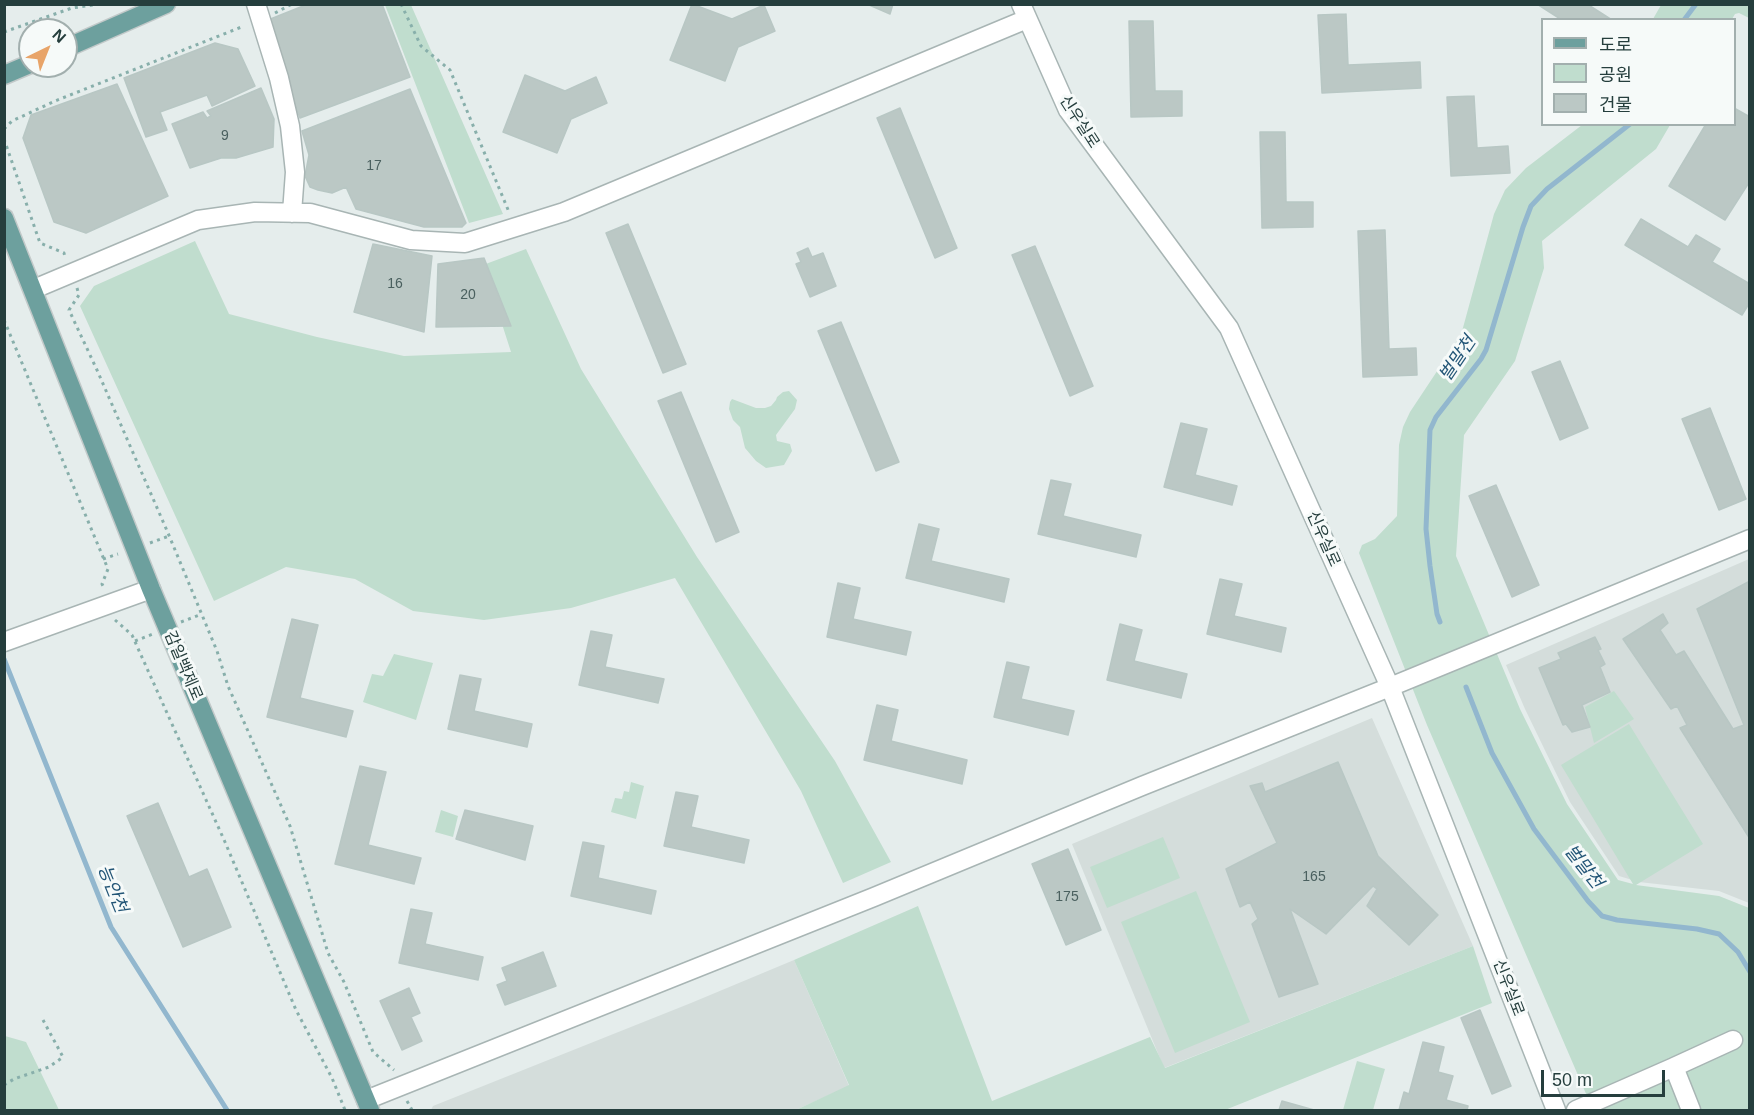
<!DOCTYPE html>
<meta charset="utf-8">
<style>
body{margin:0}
#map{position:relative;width:1754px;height:1115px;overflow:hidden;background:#e5edec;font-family:Helvetica,"Noto Sans KR",sans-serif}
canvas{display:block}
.frame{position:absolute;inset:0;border:6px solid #253e3d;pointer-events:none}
.legend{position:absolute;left:1541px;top:18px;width:195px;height:108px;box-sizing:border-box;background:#f6faf9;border:2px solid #a2afae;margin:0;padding:8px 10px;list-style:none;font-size:18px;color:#253e3d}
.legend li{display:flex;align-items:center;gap:12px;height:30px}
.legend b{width:30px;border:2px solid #a2afae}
.north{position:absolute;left:18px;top:18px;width:60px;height:60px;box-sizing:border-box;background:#f6faf9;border:2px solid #a2afae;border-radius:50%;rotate:43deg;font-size:16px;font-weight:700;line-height:24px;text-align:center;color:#253e3d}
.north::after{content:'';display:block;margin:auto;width:21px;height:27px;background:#e8a469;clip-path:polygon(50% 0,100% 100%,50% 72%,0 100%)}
.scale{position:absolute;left:1541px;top:1070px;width:124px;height:27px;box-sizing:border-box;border:3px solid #253e3d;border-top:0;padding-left:8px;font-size:18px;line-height:21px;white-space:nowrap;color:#253e3d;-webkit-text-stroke:4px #f6faf9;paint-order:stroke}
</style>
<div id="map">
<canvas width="1754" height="1115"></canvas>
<div class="frame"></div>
<ul class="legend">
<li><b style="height:8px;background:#6da09e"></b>도로</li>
<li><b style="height:16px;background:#c0ddce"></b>공원</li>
<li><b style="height:16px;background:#bbc8c5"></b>건물</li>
</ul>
<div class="north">N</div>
<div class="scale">50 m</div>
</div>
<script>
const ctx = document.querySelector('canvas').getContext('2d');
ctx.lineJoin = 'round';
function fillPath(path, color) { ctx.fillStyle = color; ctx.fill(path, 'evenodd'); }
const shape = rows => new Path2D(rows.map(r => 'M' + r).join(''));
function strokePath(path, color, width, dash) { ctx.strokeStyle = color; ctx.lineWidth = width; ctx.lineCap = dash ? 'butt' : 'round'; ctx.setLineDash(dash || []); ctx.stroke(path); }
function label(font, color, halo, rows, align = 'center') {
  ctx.font = font + ' Helvetica,"Noto Sans KR",sans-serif'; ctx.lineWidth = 6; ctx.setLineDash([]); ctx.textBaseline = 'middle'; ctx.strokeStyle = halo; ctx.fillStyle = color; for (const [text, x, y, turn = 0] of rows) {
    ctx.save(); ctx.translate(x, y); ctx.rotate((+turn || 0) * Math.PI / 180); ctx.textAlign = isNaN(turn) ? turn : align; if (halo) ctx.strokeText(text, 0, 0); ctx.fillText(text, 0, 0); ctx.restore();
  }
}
fillPath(shape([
 [1749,559,1749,903,1719,891,1639,882,1619,876,1570,802,1525,709,1506,665],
 [1372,718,1473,946,1164,1068,1072,844],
 [794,960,849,1086,796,1110,431,1110,433,1106,691,1003]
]), '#d4dddb');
fillPath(shape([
 [385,5,411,5,503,214,469,223],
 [1661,5,1749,5,1749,18,1739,13,1735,14,1732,19,1653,19],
 [1582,125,1670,125,1656,149,1542,241,1544,268,1515,361,1464,435,1456,556,1520,709,1567,804,1618,880,1633,884,1561,765,1629,724,1703,844,1636,885,1719,896,1749,908,1749,1110,1593,1110,1427,725,1359,553,1362,545,1375,539,1397,516,1399,445,1403,427,1410,412,1461,335,1494,214,1505,190,1526,168],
 [195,241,229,314,317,337,404,356,511,352,483,265,526,249,581,369,697,557,835,761,891,862,843,883,801,791,675,578,571,608,484,620,413,611,355,579,286,567,214,601,80,306,94,286],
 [789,391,797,400,795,409,776,435,777,441,790,444,792,451,784,465,766,468,756,461,745,448,740,427,733,420,729,409,730,402,732,399,756,408,765,408,771,406,776,400,777,397,783,392],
 [394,654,433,663,416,720,363,702,372,674,383,676],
 [1614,691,1634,719,1594,743,1585,707],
 [631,782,644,786,636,819,611,812,615,798,622,799,624,791,629,792],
 [441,810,458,816,453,837,435,832],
 [1163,837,1180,878,1107,908,1090,867],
 [1196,891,1250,1022,1175,1053,1121,922],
 [918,906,992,1101,1150,1037,1165,1068,1473,946,1492,1003,1225,1110,796,1110,849,1085,794,960],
 [5,1036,26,1042,59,1110,5,1110],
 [1357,1061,1385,1069,1373,1110,1343,1110]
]), '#c0ddce');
strokePath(shape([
 [1684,20,1696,4],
 [1440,622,1437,614,1430,566,1426,529,1430,430,1436,417,1481,359,1486,350,1523,227,1531,206,1547,189,1630,124],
 [4,659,111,927,227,1110],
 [1466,687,1492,753,1534,829,1588,901,1602,916,1617,920,1697,929,1719,934,1738,952,1750,972]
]), '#92b7ce', 5);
const building = shape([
 [308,4,382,4,410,77,300,118,263,22,308,4],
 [692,4,732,19,764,5,775,31,738,47,725,81,670,60,692,4],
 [867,4,893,4,890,14,867,4],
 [1537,4,1587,4,1612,20,1562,20,1537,4],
 [1346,14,1348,65,1420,62,1421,88,1322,93,1318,15,1346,14],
 [1129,21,1153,21,1155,91,1182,91,1182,116,1131,117,1129,21],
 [215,43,238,49,255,86,212,106,207,95,160,112,167,130,146,137,124,78,215,43],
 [525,75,565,91,596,77,607,103,571,119,557,153,503,132,525,75],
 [117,84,168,196,86,233,54,222,23,138,31,115,117,84],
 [261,88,274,119,273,147,236,158,221,158,190,168,172,124,203,112,207,118,211,116,207,111,261,88],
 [410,89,466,223,462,227,424,227,356,209,346,187,332,193,318,190,310,187,305,176,309,155,302,131,410,89],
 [1474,96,1477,148,1508,146,1510,173,1451,176,1447,97,1474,96],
 [900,108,957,248,935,258,877,118,900,108],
 [1734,108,1750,117,1750,181,1725,220,1669,186,1706,124,1734,124,1734,108],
 [1260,132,1285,132,1286,202,1313,202,1313,227,1262,228,1260,132],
 [1641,219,1688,247,1696,235,1720,249,1712,262,1750,284,1750,302,1742,315,1625,245,1641,219],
 [628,224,686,364,663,373,606,233,628,224],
 [1385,230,1389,349,1416,348,1417,375,1363,377,1358,231,1385,230],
 [373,244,432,256,424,332,354,312,373,244],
 [1035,246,1093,386,1070,396,1012,255,1035,246],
 [808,248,812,257,823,253,836,286,810,297,796,264,801,262,797,253,808,248],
 [484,258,511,326,436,327,438,264,484,258],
 [841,322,899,462,876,471,818,331,841,322],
 [1560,361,1588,428,1560,440,1532,372,1560,361],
 [681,392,739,532,716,542,658,401,681,392],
 [1710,408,1746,499,1719,510,1682,419,1710,408],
 [1181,423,1207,429,1195,475,1237,486,1232,505,1164,487,1181,423],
 [1051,480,1071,484,1063,516,1141,535,1136,557,1038,534,1051,480],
 [1496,485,1539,585,1512,597,1469,496,1496,485],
 [919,524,939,529,931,561,1009,579,1004,602,906,578,919,524],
 [1220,579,1242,584,1234,616,1286,628,1281,652,1207,634,1220,579],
 [1750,581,1750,839,1680,728,1687,725,1677,706,1671,709,1623,639,1663,614,1668,623,1660,630,1676,655,1684,651,1733,729,1744,725,1697,609,1750,581],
 [838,583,860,588,853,619,911,632,906,655,827,637,838,583],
 [292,619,318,625,300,698,353,711,346,737,267,717,292,619],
 [1120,624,1142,630,1134,661,1187,674,1181,698,1107,680,1120,624],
 [591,631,612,635,605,667,664,679,658,703,579,685,591,631],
 [1595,637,1601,649,1598,650,1605,664,1600,667,1610,692,1582,705,1590,727,1572,732,1566,724,1563,725,1539,668,1561,659,1558,653,1595,637],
 [1007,662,1029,667,1021,699,1074,711,1068,735,994,717,1007,662],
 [460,675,481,679,474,711,532,724,527,747,448,729,460,675],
 [877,705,898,710,891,741,967,760,962,784,864,760,877,705],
 [1338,762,1378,856,1438,915,1409,945,1367,906,1377,889,1373,886,1326,934,1290,909,1318,984,1279,997,1252,924,1258,919,1250,902,1240,907,1226,869,1277,843,1250,786,1262,783,1265,792,1338,762],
 [360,766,386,772,368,845,421,858,414,884,335,864,360,766],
 [676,792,698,796,691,827,749,840,744,863,664,846,676,792],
 [158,803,189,877,207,869,231,927,183,947,127,816,158,803],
 [465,810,533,826,525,860,456,839,465,810],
 [583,842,604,846,598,878,656,891,651,914,571,896,583,842],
 [1068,849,1101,930,1066,945,1032,864,1068,849],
 [411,909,432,913,425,944,483,957,478,980,399,963,411,909],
 [543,952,556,986,505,1005,497,985,507,981,502,968,543,952],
 [409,988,420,1013,411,1017,422,1041,402,1050,380,1001,409,988],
 [1480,1010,1511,1086,1492,1094,1461,1018,1480,1010],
 [1423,1042,1444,1047,1438,1072,1453,1076,1446,1100,1468,1106,1467,1110,1399,1110,1404,1092,1409,1094,1423,1042],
 [1282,1101,1314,1110,1279,1110,1282,1101]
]);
fillPath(building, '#bbc8c5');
strokePath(building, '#b8c7c4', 1.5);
const minor = shape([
 [256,4,279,78,290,126,295,172,292,213],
 [1021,4,1068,110,1229,328,1390,687,1556,1110],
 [34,289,198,220,255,212,310,213,411,240,465,243,564,212,1027,19],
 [4,642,151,589],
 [1674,1067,1733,1040],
 [366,1100,874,897,1142,786,1390,687,1750,539],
 [1576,1110,1674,1067,1691,1110]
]);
const major = shape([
 [66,48,166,4],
 [4,75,30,64],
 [4,218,151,589,370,1110]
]);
strokePath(minor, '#a8b5b4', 21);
strokePath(major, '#c2c9c9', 21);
strokePath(shape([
 [401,4,421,46,450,70,509,212],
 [275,13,292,4],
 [4,32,72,8,100,4],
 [4,129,12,121,55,101,244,26],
 [4,139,40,243,64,253,65,257],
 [77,288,79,295,69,310,97,370,168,533,217,651,228,686,290,826,328,953,344,982,373,1052,394,1070],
 [4,320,108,569,102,584,104,588],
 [150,543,169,536],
 [103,559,118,554],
 [115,620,132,635,225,842,296,1010,332,1078,345,1110],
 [181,622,202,614],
 [135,641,153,634],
 [4,1085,14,1079,49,1067,63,1057,43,1020],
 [407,1101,412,1110]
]), '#88afab', 3, [3, 4.5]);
strokePath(minor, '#fff', 18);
strokePath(major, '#6da09e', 18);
label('14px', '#4a605f', null, [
 ["9",225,136],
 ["17",374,166],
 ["16",395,284],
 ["20",468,295],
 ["165",1314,877],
 ["175",1067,897]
]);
label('16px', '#253e3d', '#f6faf9', [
 ["신우실로",1079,122,57],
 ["신우실로",1323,539,66],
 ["감일백제로",183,666,67],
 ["신우실로",1508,988,69]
]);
label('italic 18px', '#235677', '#f6faf9', [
 ["벌말천",1458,359,-56],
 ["벌말천",1583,867,52],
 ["능안천",112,889,68]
]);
</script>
